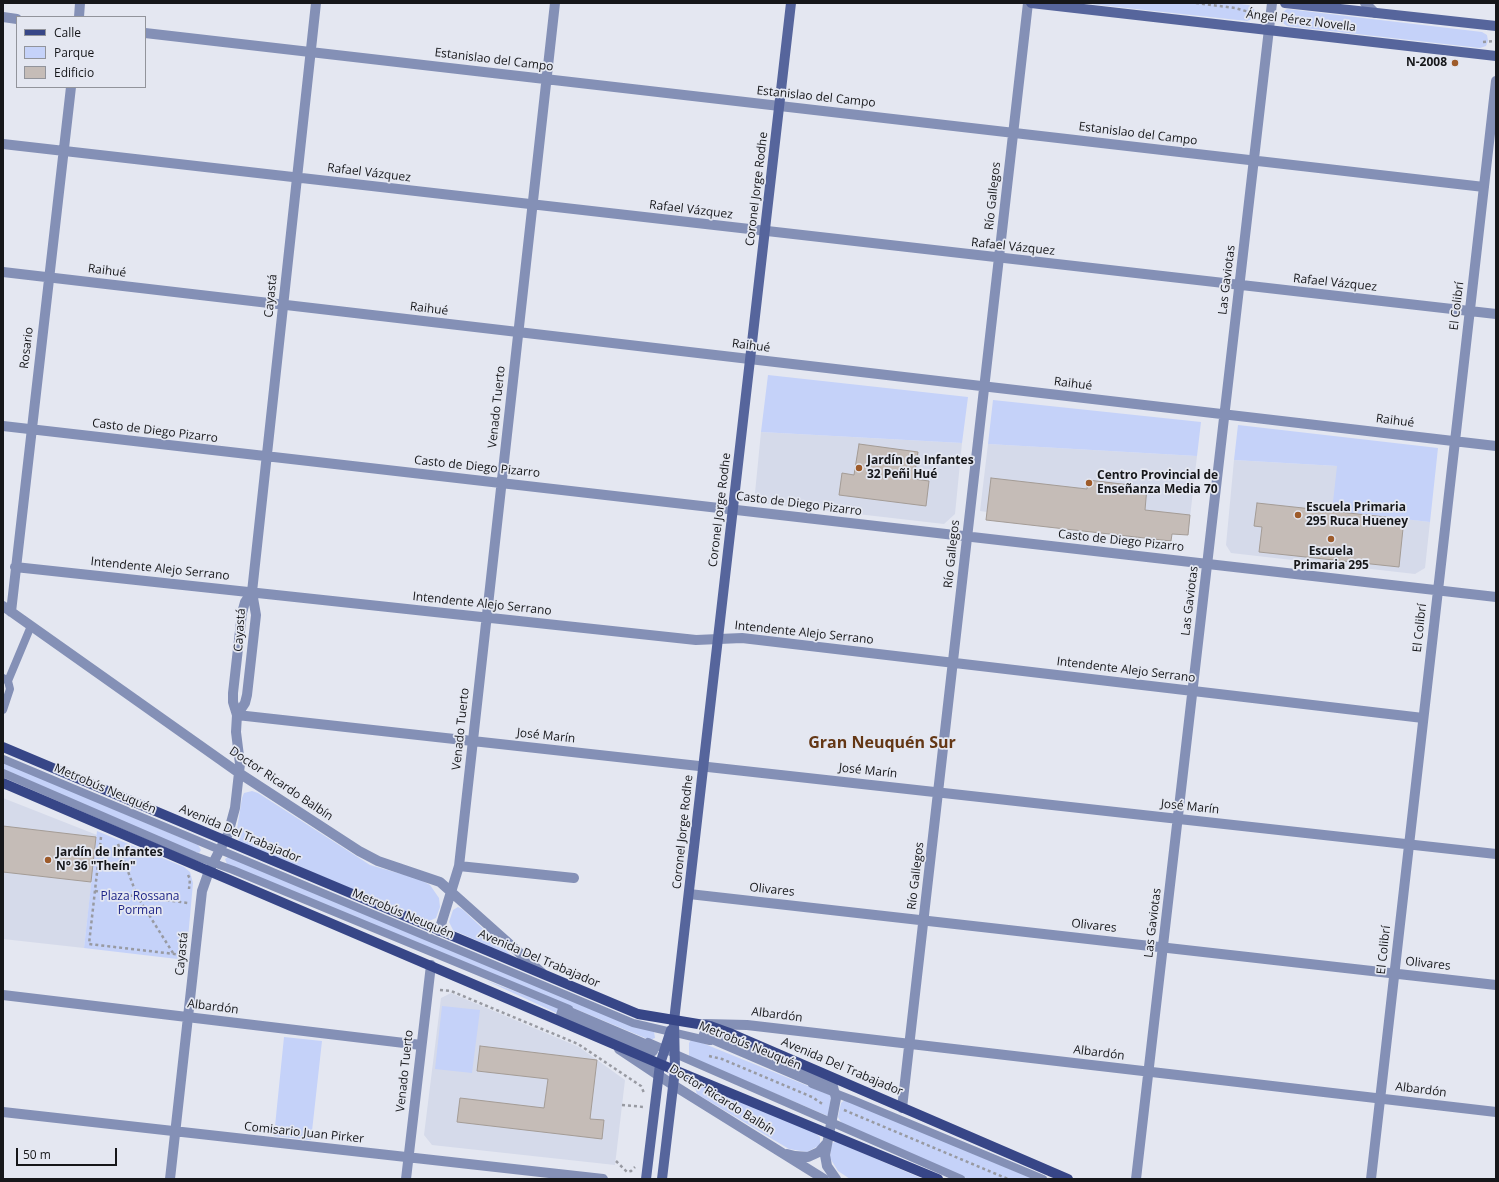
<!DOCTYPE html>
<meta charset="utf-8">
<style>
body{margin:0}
#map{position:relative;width:1499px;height:1182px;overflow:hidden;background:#e4e7f1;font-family:"Open Sans",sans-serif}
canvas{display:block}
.frame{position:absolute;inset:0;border:4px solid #16171a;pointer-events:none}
.legend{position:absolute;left:16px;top:16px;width:130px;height:72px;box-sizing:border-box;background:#e4e7f1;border:1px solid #92949b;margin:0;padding:5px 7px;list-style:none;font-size:12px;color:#16171a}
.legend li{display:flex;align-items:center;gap:8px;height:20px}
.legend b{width:20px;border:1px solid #92949b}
.scale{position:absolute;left:16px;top:1148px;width:101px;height:18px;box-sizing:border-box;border:2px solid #16171a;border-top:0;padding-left:5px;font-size:12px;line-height:14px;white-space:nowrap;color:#16171a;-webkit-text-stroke:3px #e4e7f1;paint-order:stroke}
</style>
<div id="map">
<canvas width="1499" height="1182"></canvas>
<div class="frame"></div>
<ul class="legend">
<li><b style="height:5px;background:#374687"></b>Calle</li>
<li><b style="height:11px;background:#c5d2f9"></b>Parque</li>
<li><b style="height:11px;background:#c5bcb7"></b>Edificio</li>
</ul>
<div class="scale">50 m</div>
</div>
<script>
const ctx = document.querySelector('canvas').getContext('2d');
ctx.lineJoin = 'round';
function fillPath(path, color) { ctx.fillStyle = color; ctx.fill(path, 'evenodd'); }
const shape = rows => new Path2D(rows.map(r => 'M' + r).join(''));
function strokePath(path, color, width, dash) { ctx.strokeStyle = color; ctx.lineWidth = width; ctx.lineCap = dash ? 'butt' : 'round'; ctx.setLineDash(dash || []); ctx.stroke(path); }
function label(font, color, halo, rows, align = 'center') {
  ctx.font = font + ' "Open Sans",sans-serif'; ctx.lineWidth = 3.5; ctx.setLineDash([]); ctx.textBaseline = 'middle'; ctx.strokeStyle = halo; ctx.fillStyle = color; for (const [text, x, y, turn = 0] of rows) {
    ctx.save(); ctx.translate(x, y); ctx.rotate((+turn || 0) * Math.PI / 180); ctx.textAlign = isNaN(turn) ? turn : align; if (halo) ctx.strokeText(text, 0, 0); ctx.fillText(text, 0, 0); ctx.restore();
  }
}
fillPath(shape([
 [761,432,962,443,955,514,944,524,762,503,755,493],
 [988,444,1197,456,1188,535,1172,534,1171,541,986,520,987,512,980,511],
 [1234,460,1337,466,1404,519,1430,522,1425,568,1415,574,1231,553,1226,545],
 [3,798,97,835,84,948,3,939],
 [451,993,579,1047,625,1080,615,1165,432,1145,424,1135,441,998]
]), '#d5daea');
fillPath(shape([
 [1080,3,1233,3,1249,5,1254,8,1255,14,1252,19,1247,21],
 [1287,9,1482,32,1487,35,1488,41,1486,46,1480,48,1287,26,1283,23,1281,18,1282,13],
 [768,375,968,397,962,443,761,432],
 [993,400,1201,422,1197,456,988,444],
 [1238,425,1438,448,1430,522,1332,511,1337,466,1234,460],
 [3,762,198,845,201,850,199,853,191,851,3,769],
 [252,791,258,793,370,865,419,879,430,885,439,898,440,907,436,918,429,921,240,842,236,835,242,798,244,793],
 [97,831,184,867,190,872,193,883,186,960,84,948],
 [228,857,641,1028,654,1032,655,1038,650,1040,227,864,225,859],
 [458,907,462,909,512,956,453,930,449,922,453,910],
 [485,980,563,1009,561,1015],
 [442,1006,480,1010,472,1073,435,1069],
 [284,1037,322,1041,311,1140,274,1136],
 [695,1040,830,1095,831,1097,828,1116,689,1057,689,1043,691,1040],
 [699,1085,814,1132,820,1137,820,1145,807,1152,789,1149,697,1094,695,1088],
 [845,1100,1034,1179,968,1179,842,1124,838,1117,841,1103],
 [835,1142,837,1142,923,1179,850,1179,838,1171,830,1158,831,1144]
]), '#c5d2f9');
const building = shape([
 [859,444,918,452,914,479,929,481,926,506,839,495,842,473,854,475,859,444],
 [991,478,1087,489,1088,480,1147,487,1145,510,1190,515,1188,535,1172,534,1171,541,986,520,991,478],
 [1257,503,1404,519,1399,567,1259,552,1262,527,1254,526,1257,503],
 [3,826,96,837,91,882,3,872,3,826],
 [480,1046,597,1060,590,1119,604,1120,602,1139,457,1122,460,1098,544,1108,548,1079,477,1071,480,1046]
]);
fillPath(building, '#c5bcb7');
strokePath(building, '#a49c96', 1);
strokePath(shape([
 [1196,3,1235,8,1260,15],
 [1483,42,1496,41],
 [101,837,89,944,183,955],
 [118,844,137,896,173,953],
 [188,875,190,879,189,889],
 [95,891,188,903],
 [440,990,451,991,578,1044,641,1086,644,1093],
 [709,1056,722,1059,812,1097,824,1105],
 [622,1105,644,1107],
 [844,1110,1008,1179],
 [616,1161,627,1172,631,1171,635,1167]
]), '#989aa2', 2.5, [3, 3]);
strokePath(shape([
 [3,678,8,681,10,689,3,710],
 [8,681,31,626],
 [3,759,633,1023,710,1041],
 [3,773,195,856,233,870,569,1009],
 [648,1042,961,1179],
 [812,1084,853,1100,1043,1179]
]), '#8490b6', 8);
strokePath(shape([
 [563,1009,652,1047,653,1051,650,1053,561,1015,563,1009],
 [706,1031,708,1031,828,1083,816,1083,806,1079,705,1036,704,1034,706,1031]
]), '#8490b6', 10);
strokePath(shape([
 [1365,3,1375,13],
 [3,17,17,19],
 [79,17,80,3],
 [145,33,1484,187],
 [3,144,1496,314],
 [3,272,1496,446],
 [3,426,1496,597],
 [15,567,696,640,742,638,1423,718],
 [3,606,239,773,359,851,378,861,440,882,542,973],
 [11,612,71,87],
 [237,715,1496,854],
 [237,715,245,703,247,695,256,615,252,592,316,3],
 [459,866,574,878],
 [689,894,1496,985],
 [439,931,459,866,555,3],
 [3,995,421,1045],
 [705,1024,747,1025,1496,1112],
 [619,1049,673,1085,824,1179],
 [823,1074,832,1083,836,1098,825,1155,827,1166,836,1179],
 [902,1108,1028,3],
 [3,1112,603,1179],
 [787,1154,795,1156,808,1157,819,1152,826,1144],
 [170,1179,202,891,209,871,228,834,235,808,240,764,236,732,237,715,233,702,233,693,242,613,245,602,252,592],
 [406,1179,431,965],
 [1136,1179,1272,3],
 [1371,1179,1496,81]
]), '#8490b6', 10);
strokePath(shape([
 [1031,3,1496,56],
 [1285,3,1496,26],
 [646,1179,660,1064,671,1030],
 [662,1179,675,1070,674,1021,791,3]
]), '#56659c', 10);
strokePath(shape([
 [3,747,638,1014,710,1026,732,1034,1068,1179],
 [3,783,660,1064,938,1179]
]), '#374687', 10);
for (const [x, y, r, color] of [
 [1455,63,4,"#9e5b2a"],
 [859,468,4,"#9e5b2a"],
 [1089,483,4,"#9e5b2a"],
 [1298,515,4,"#9e5b2a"],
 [1331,539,4,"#9e5b2a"],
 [48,860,4,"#9e5b2a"]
]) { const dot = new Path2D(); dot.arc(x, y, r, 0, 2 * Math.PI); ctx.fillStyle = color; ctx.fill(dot); strokePath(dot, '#e4e7f1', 1.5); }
label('12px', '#16171a', '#e4e7f1', [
 ["Ángel Pérez Novella",1301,21,7],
 ["Estanislao del Campo",494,60,7],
 ["Estanislao del Campo",816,97,6],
 ["Estanislao del Campo",1138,134,7],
 ["Rafael Vázquez",369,173,7],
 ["Coronel Jorge Rodhe",757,189,-83],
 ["Río Gallegos",993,196,-84],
 ["Rafael Vázquez",691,210,7],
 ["Rafael Vázquez",1013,247,6],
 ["Raihué",107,271,7],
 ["Las Gaviotas",1227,280,-83],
 ["Rafael Vázquez",1335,283,6],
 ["Cayastá",271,296,-84],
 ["El Colibrí",1457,306,-83],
 ["Raihué",429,309,7],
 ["Raihué",751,346,7],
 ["Rosario",27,348,-83],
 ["Raihué",1073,384,7],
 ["Venado Tuerto",497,407,-84],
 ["Raihué",1395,421,7],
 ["Casto de Diego Pizarro",155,431,7],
 ["Casto de Diego Pizarro",477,467,6],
 ["Casto de Diego Pizarro",799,504,7],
 ["Coronel Jorge Rodhe",720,510,-83],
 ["Casto de Diego Pizarro",1121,541,6],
 ["Río Gallegos",952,554,-84],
 ["Intendente Alejo Serrano",160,569,6],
 ["Las Gaviotas",1190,601,-83],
 ["Intendente Alejo Serrano",482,604,6],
 ["El Colibrí",1420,628,-84],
 ["Cayastá",240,630,-86],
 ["Intendente Alejo Serrano",804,633,6],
 ["Intendente Alejo Serrano",1126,670,7],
 ["Venado Tuerto",461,729,-84],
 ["José Marín",546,736,6],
 ["José Marín",868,771,6],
 ["Doctor Ricardo Balbín",281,784,34],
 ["Metrobús Neuquén",105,789,23],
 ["José Marín",1190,807,6],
 ["Coronel Jorge Rodhe",683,832,-84],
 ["Avenida Del Trabajador",240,834,23],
 ["Río Gallegos",916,876,-83],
 ["Olivares",772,890,6],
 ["Metrobús Neuquén",403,914,23],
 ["Las Gaviotas",1153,923,-83],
 ["Olivares",1094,926,6],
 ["El Colibrí",1384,950,-84],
 ["Cayastá",182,954,-84],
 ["Avenida Del Trabajador",539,959,23],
 ["Olivares",1428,964,6],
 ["Albardón",213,1007,7],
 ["Albardón",777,1015,7],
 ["Metrobús Neuquén",750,1046,22],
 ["Albardón",1099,1053,7],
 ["Avenida Del Trabajador",842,1067,23],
 ["Venado Tuerto",405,1071,-84],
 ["Albardón",1421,1090,7],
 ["Doctor Ricardo Balbín",722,1100,32],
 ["Comisario Juan Pirker",304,1133,6]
]);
label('bold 12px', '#16171a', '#e4e7f1', [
 ["N-2008",1447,63,"right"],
 ["Jardín de Infantes",867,461],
 ["32 Peñi Hué",867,475],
 ["Centro Provincial de",1097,476],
 ["Enseñanza Media 70",1097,490],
 ["Escuela Primaria",1306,508],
 ["295 Ruca Hueney",1306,522],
 ["Escuela",1331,552,"center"],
 ["Primaria 295",1331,566,"center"],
 ["Jardín de Infantes",56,853],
 ["N° 36 \"Theín\"",56,867]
], 'left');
label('12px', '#1e2587', '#e4e7f1', [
 ["Plaza Rossana",140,897],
 ["Porman",140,911]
]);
label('bold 16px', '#643715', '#e4e7f1', [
 ["Gran Neuquén Sur",882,743]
]);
</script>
